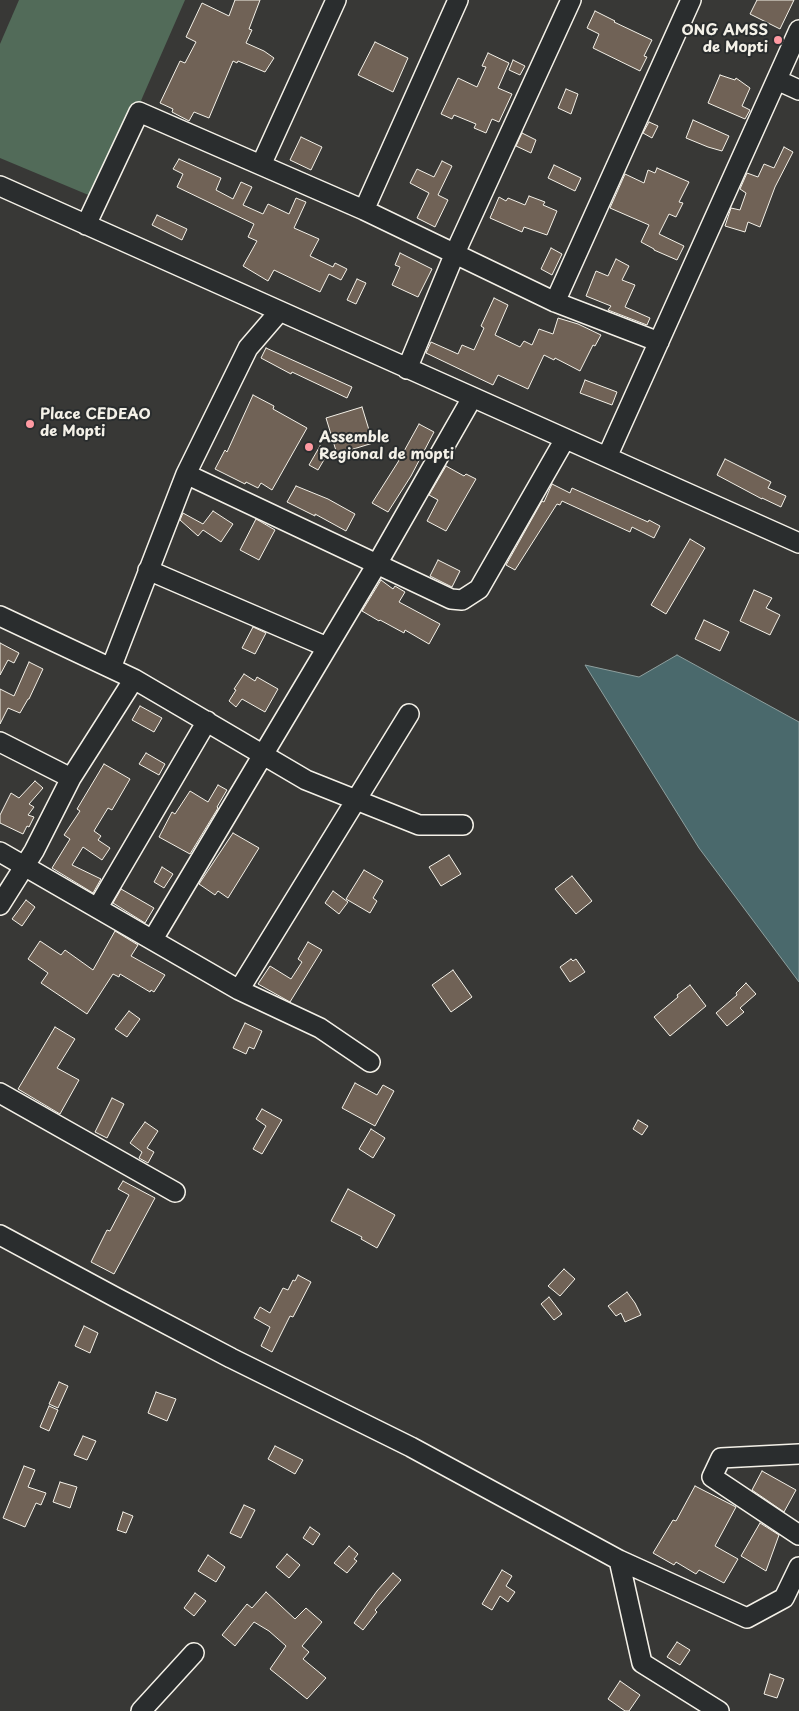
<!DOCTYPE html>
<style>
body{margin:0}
canvas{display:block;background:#383836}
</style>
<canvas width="799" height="1711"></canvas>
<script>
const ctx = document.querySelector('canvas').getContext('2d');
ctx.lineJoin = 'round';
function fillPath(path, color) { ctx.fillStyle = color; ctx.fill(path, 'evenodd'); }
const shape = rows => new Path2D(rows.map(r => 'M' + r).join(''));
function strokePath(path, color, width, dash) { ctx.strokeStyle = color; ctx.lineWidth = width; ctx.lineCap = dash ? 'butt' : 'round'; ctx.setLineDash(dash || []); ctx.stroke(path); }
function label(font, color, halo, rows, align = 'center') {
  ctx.font = font + ' "Playpen Sans",sans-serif'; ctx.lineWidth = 4; ctx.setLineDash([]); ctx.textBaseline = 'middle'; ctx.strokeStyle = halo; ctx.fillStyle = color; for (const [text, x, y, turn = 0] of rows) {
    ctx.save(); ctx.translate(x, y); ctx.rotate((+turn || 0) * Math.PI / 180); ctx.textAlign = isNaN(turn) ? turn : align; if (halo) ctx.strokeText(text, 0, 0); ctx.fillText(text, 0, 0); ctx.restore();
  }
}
fillPath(shape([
 [19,0,185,0,98,199,0,158,0,44]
]), '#526b59');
const water = shape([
 [677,655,799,722,799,982,699,848,585,665,639,677,677,655]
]);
fillPath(water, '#4a696c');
strokePath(water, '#8e9f9e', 1);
const building = shape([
 [235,0,260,0,249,29,252,30,246,43,264,51,274,58,265,72,238,61,237,63,233,61,209,118,194,112,189,121,172,112,173,109,160,103,180,61,185,63,196,42,186,37,202,3,229,16,235,0],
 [757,0,794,0,780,29,750,14,757,0],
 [595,11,615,21,614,22,652,40,644,56,647,57,640,71,593,48,599,34,587,28,595,11],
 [375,42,408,58,393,92,358,75,375,42],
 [488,53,509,63,498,88,512,94,499,122,492,119,486,133,474,128,476,124,454,115,452,119,441,114,458,78,477,87,486,67,482,66,488,53],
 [513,60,525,66,520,75,509,70,513,60],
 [720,75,735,80,736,78,750,88,742,106,750,110,745,119,708,103,720,75],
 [566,89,578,94,571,114,558,108,566,89],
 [693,120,729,136,722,151,708,147,686,138,693,120],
 [649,122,658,126,652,138,643,133,649,122],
 [522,133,536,140,531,153,516,146,522,133],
 [301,137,322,147,311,170,290,160,301,137],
 [784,147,793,152,775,187,760,227,748,222,745,232,725,226,731,208,740,210,746,193,740,189,747,173,758,177,764,164,774,168,784,147],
 [179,159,221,178,216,190,233,199,241,182,252,187,243,205,263,214,268,204,289,214,296,198,306,202,294,228,319,239,310,256,333,267,335,263,347,269,341,280,329,274,320,292,274,270,268,281,243,266,257,241,248,237,254,224,177,187,183,174,173,169,179,159],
 [442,161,452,166,438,195,448,200,435,227,417,218,429,193,410,183,417,169,434,177,442,161],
 [554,165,581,178,575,191,548,178,554,165],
 [657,168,689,182,679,202,683,203,676,217,669,214,659,234,684,246,677,260,654,250,654,249,641,242,649,225,610,208,625,174,644,183,648,170,655,173,657,168],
 [529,196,545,202,543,205,557,211,547,235,524,227,522,232,490,218,499,197,506,201,508,198,525,205,529,196],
 [157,215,187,229,182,240,152,225,157,215],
 [551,248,562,254,552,275,541,269,551,248],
 [400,253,432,269,418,297,392,285,400,267,395,265,400,253],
 [616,259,629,266,622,280,635,285,625,307,650,318,647,325,608,310,611,306,586,296,596,271,608,276,616,259],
 [357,279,366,283,356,304,347,300,357,279],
 [494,298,508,305,495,335,520,347,524,341,532,345,539,329,553,334,558,318,578,324,601,335,595,346,593,345,580,371,555,358,554,360,544,355,528,389,498,375,493,385,426,353,431,342,458,354,462,345,474,350,484,328,481,326,494,298],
 [266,348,352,387,347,398,292,372,291,374,261,358,266,348],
 [585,380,617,392,612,405,580,393,585,380],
 [253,395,274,406,273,409,307,428,272,490,261,483,258,488,246,482,245,484,215,469,225,450,227,452,253,395],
 [362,407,373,443,337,454,326,418,362,407],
 [419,424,434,432,411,476,388,512,372,503,398,462,419,424],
 [320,446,335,455,325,458,318,470,309,465,320,446],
 [725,459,771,482,768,488,786,496,781,507,762,498,762,499,717,475,725,459],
 [446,466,464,476,466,474,476,479,446,531,427,521,438,500,429,495,446,466],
 [552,484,570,493,572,488,648,522,649,520,660,526,654,538,632,527,630,532,562,501,560,505,557,504,515,570,506,565,542,501,544,502,552,484],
 [296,486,328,499,355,514,346,531,315,514,315,516,287,502,296,486],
 [213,511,233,524,221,542,203,530,198,536,180,520,183,513,203,524,213,511],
 [256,519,275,530,259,560,240,550,256,519],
 [690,539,705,548,666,614,651,605,690,539],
 [438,560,460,571,452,587,430,576,438,560],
 [381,580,393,589,395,586,405,592,399,602,440,624,429,644,405,630,404,633,380,620,379,621,362,611,381,580],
 [754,590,772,598,766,608,780,615,770,635,740,621,754,590],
 [704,620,729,632,720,651,695,639,704,620],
 [253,627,266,633,255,654,242,648,253,627],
 [0,643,19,653,14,663,8,660,0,675,0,643],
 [29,662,43,669,29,699,28,699,20,713,8,708,0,724,0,689,14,696,29,662],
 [244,674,255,681,257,677,278,689,265,712,242,699,236,707,229,701,236,690,234,689,244,674],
 [140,706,162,718,154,732,132,720,140,706],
 [146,753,165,764,159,775,139,764,146,753],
 [104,764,130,779,112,810,108,808,94,831,101,836,98,840,110,848,102,860,83,847,72,865,101,879,93,893,52,868,70,839,64,835,80,811,77,809,104,764],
 [35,781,43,788,29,804,34,807,28,815,34,817,29,827,27,826,23,834,0,823,0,815,11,793,19,798,35,781],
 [218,785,227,790,217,807,218,808,190,854,159,837,172,812,175,814,190,791,208,802,218,785],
 [233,833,259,848,228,898,218,891,215,895,199,884,233,833],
 [449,855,461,874,441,886,429,867,449,855],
 [162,867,173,874,164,888,154,882,162,867],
 [364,870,383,881,373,898,377,901,370,913,346,899,364,870],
 [572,876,592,901,576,914,555,889,572,876],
 [121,889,154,908,145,923,113,903,121,889],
 [333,891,348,902,339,914,325,903,333,891],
 [26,900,35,907,22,926,12,919,26,900],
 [115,931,138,945,131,956,165,975,154,992,151,990,150,992,120,974,119,977,113,974,87,1014,41,983,48,973,28,959,40,941,61,955,65,950,93,970,115,931],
 [308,942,322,950,290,1002,258,984,270,966,291,979,302,962,298,959,308,942],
 [571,959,573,961,576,959,585,972,570,982,560,967,571,959],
 [453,970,472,997,451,1012,432,985,453,970],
 [746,983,756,994,740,1008,744,1012,727,1026,716,1013,737,995,736,993,746,983],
 [690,985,706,1006,670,1036,654,1017,678,997,677,995,690,985],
 [129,1011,140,1019,127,1037,115,1029,129,1011],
 [245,1023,262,1031,254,1049,249,1047,246,1054,233,1048,245,1023],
 [55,1027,75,1039,57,1068,79,1080,60,1114,18,1089,55,1027],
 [355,1083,377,1095,383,1085,394,1091,375,1126,342,1108,355,1083],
 [112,1098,124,1104,107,1138,95,1132,112,1098],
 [262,1109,282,1120,262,1154,253,1149,266,1126,256,1119,262,1109],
 [638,1120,648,1126,642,1135,633,1129,638,1120],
 [145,1122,158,1131,147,1148,154,1152,148,1163,139,1158,142,1152,130,1143,145,1122],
 [371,1129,385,1138,373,1158,359,1149,371,1129],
 [123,1181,155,1198,114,1274,91,1262,107,1230,110,1231,129,1195,118,1189,123,1181],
 [348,1189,395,1215,377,1248,361,1239,362,1237,331,1221,348,1189],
 [564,1269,575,1279,560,1296,548,1286,564,1269],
 [298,1275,311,1282,293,1317,290,1316,272,1352,261,1346,270,1327,254,1318,260,1307,270,1313,283,1288,288,1290,293,1280,295,1281,298,1275],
 [627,1292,635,1303,641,1315,625,1322,621,1313,616,1316,608,1306,627,1292],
 [549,1297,562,1314,554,1320,541,1304,549,1297],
 [84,1326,98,1333,90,1353,75,1346,84,1326],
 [59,1382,68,1386,58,1408,49,1404,59,1382],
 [156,1392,176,1399,167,1421,148,1413,156,1392],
 [49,1406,58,1410,49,1431,40,1427,49,1406],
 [83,1436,96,1441,87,1460,74,1455,83,1436],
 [275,1446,303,1460,295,1474,268,1459,275,1446],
 [24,1466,35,1470,28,1487,46,1493,41,1505,36,1503,25,1527,3,1518,24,1466],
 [762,1471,796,1490,784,1512,752,1490,762,1471],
 [60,1482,77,1487,70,1508,53,1502,60,1482],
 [695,1486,736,1507,715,1546,738,1559,724,1583,699,1570,696,1574,676,1562,674,1565,653,1553,673,1520,676,1521,695,1486],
 [244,1505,255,1510,241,1538,230,1533,244,1505],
 [123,1512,133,1516,126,1533,117,1530,123,1512],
 [760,1523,779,1535,766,1571,741,1556,760,1523],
 [310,1527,320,1534,313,1545,303,1538,310,1527],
 [349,1546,358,1554,354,1559,357,1561,347,1573,334,1563,349,1546],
 [287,1554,300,1565,289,1578,276,1567,287,1554],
 [208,1555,225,1567,216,1582,198,1571,208,1555],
 [502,1570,512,1576,506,1586,515,1592,508,1602,500,1596,492,1610,482,1604,502,1570],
 [393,1573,401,1580,375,1610,377,1612,363,1630,354,1623,377,1591,393,1573],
 [266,1592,295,1619,306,1608,322,1622,302,1646,309,1652,303,1659,326,1678,307,1699,270,1669,286,1646,269,1631,254,1622,235,1646,222,1635,247,1604,252,1608,266,1592],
 [195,1593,206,1601,194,1616,184,1608,195,1593],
 [677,1642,690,1650,680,1665,667,1657,677,1642],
 [770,1674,784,1679,777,1698,764,1694,770,1674],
 [620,1681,640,1695,629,1711,625,1711,608,1699,620,1681]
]);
fillPath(building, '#706256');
strokePath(building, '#f4f1e8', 1);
const minor = shape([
 [777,80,799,90],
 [261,165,336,0],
 [0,186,799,543],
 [364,210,458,0],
 [86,225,139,112,364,210,555,302,659,342],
 [555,302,691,0],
 [407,369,455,253,571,0],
 [607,457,799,30],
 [186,474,451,599,462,600,479,589,565,439],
 [148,570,327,647],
 [0,616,134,679,306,780,419,825,463,825],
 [111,668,186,474,248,348,279,312],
 [0,742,71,778],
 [0,852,239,990,320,1028,370,1062],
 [0,905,34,851,71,778,134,679],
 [98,907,207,721],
 [153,939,377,564,472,398],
 [239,990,409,714],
 [0,1093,175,1192],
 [0,1235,115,1297,231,1358,411,1447,619,1560,642,1663,719,1711],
 [799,1454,721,1458,712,1477,799,1535],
 [619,1560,747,1618,784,1598,799,1567],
 [141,1711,194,1653]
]);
strokePath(minor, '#f4f1e8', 22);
strokePath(minor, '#2a2d2e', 19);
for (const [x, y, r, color] of [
 [778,40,5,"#ff9aa2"],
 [30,424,5,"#ff9aa2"],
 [309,447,5,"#ff9aa2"]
]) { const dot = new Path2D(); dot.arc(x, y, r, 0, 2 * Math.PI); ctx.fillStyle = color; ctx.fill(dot); strokePath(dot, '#2a2d2e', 2); }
label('bold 15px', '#f4f1e8', '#2a2d2e', [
 ["ONG AMSS",768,31,"right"],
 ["de Mopti",768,48,"right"],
 ["Place CEDEAO",40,415],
 ["de Mopti",40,432],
 ["Assemble",319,438],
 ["Regional de mopti",319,455]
], 'left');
</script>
